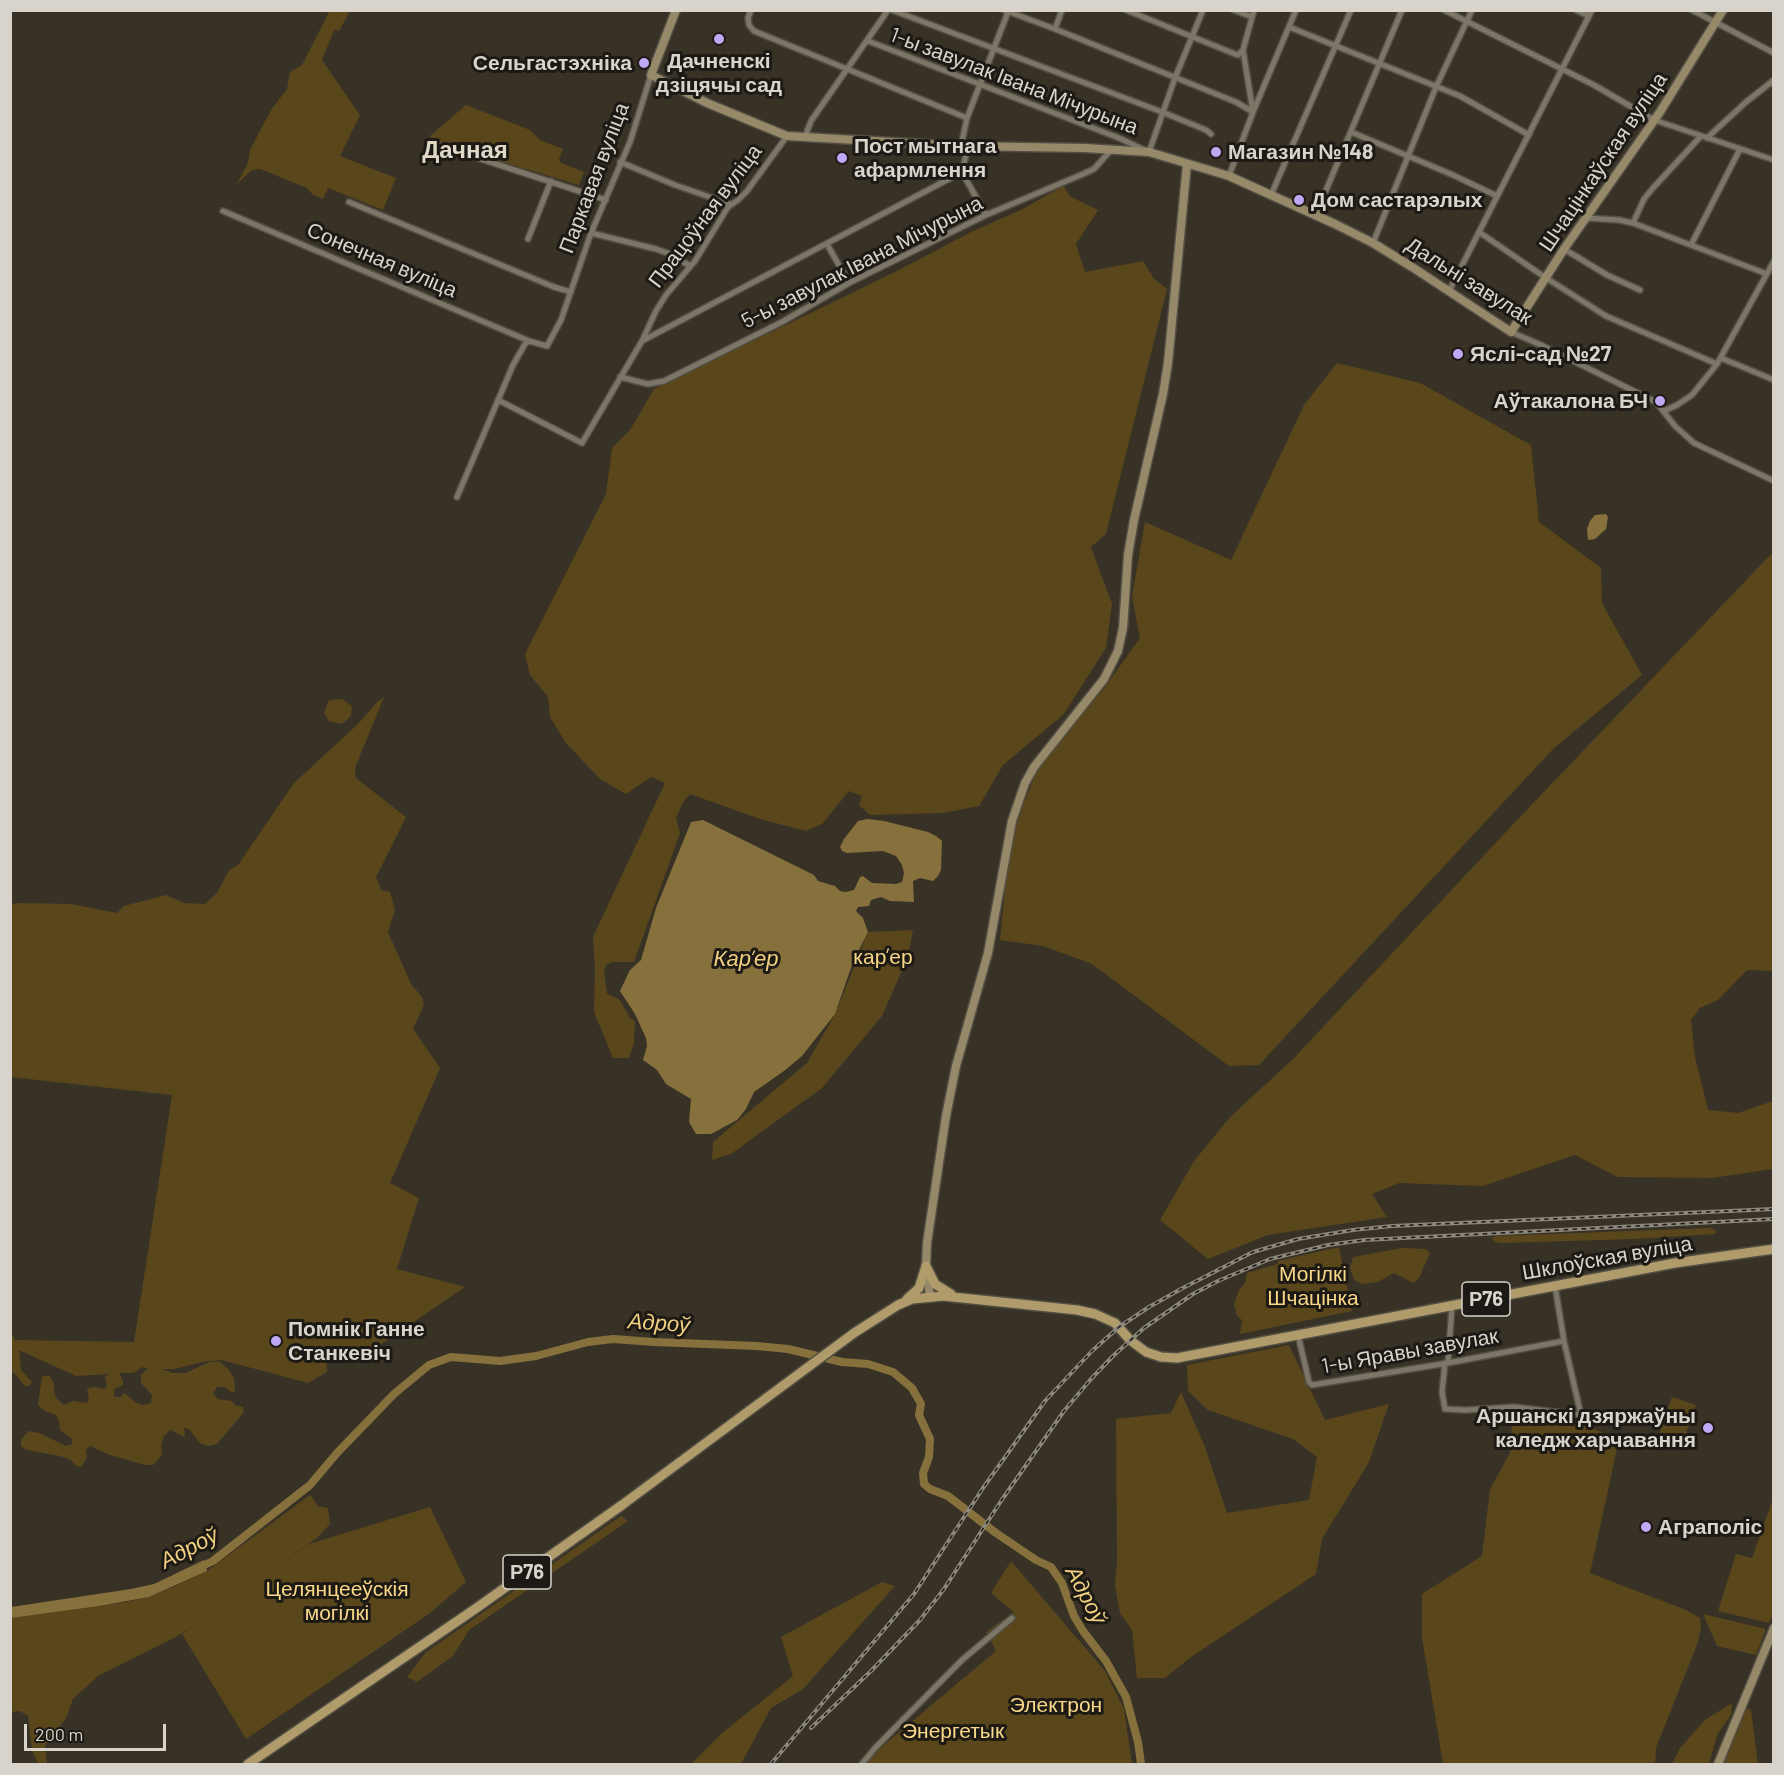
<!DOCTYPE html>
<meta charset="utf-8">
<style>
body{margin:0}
#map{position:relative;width:1784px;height:1775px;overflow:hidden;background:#383226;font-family:Barlow,sans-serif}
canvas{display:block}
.frame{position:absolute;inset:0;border:12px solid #d8d4cc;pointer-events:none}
.scale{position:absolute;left:24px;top:1724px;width:142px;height:27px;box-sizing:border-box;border:3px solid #d8d4cc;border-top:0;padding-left:8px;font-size:18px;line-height:21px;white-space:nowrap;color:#d8d4cc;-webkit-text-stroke:4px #1d1a15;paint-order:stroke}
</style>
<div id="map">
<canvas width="1784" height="1775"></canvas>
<div class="frame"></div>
<div class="scale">200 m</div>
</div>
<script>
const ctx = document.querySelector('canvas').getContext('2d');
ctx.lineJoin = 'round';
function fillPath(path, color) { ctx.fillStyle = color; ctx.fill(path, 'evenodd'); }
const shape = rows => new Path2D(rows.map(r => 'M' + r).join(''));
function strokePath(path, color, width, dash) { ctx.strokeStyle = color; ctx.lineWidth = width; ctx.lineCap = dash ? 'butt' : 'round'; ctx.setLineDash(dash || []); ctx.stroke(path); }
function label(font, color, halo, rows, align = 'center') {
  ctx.font = font + ' Barlow,sans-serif'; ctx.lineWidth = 6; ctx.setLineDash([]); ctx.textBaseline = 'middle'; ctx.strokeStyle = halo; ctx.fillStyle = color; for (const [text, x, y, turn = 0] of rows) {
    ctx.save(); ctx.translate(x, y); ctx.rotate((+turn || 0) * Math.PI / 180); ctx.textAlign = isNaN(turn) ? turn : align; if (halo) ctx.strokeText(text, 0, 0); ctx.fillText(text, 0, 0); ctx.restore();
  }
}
fillPath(shape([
 [330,10,350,11,339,31,334,30,322,60,360,115,340,156,396,178,383,210,328,188,323,199,313,195,307,188,260,169,252,170,237,184,248,163,250,150,271,110,287,89,290,72,302,65],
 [466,105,530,130,540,140,563,149,559,159,561,163,584,172,579,185,433,141,430,136],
 [1063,186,1071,197,1098,210,1076,244,1085,272,1143,261,1154,279,1167,289,1106,534,1091,547,1112,604,1106,648,1063,715,1003,765,979,806,944,813,870,815,859,805,862,796,849,791,822,824,806,831,760,819,690,794,682,804,676,818,680,833,634,962,612,962,606,965,604,972,607,994,620,1000,630,1018,635,1021,634,1043,629,1058,613,1058,594,1012,595,968,593,937,665,783,651,777,626,794,600,779,566,743,550,717,548,697,530,675,525,654,606,494,612,448,630,430,654,389,897,271,973,231,1021,210],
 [1337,363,1420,383,1531,445,1539,522,1601,568,1602,603,1642,675,1554,748,1259,1065,1229,1066,1092,964,1043,946,1000,940,1010,840,1041,759,1102,691,1140,638,1132,597,1145,522,1231,560,1304,405],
 [1773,552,1773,971,1747,970,1718,1000,1700,1008,1691,1020,1695,1057,1708,1110,1738,1113,1773,1101,1773,1169,1712,1178,1618,1177,1575,1155,1483,1186,1399,1183,1372,1194,1387,1217,1268,1235,1208,1259,1160,1220,1194,1161,1231,1116,1292,1060,1519,818],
 [384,697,355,768,356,778,406,817,376,877,381,890,390,892,395,910,388,932,411,984,422,997,424,1005,413,1029,440,1068,390,1183,419,1198,397,1269,465,1287,374,1349,344,1363,331,1354,326,1357,327,1372,308,1383,222,1360,202,1362,174,1369,163,1369,172,1373,185,1373,210,1362,220,1362,228,1369,234,1378,235,1391,232,1393,225,1387,217,1387,213,1393,218,1399,232,1401,235,1405,243,1407,244,1412,217,1444,208,1446,200,1443,189,1429,184,1428,185,1437,170,1430,164,1436,161,1445,162,1455,153,1465,145,1465,110,1455,90,1446,86,1450,87,1457,81,1467,76,1466,71,1460,60,1456,27,1450,21,1446,21,1440,28,1431,39,1433,66,1446,72,1444,72,1439,60,1430,59,1421,56,1415,45,1411,38,1405,42,1376,50,1376,54,1384,54,1392,57,1399,64,1405,73,1401,87,1403,89,1398,87,1389,93,1387,105,1389,107,1385,105,1377,108,1374,76,1376,19,1350,21,1370,32,1382,29,1386,25,1386,15,1374,11,1371,11,1333,15,1340,134,1342,172,1095,11,1077,11,905,16,903,71,904,117,913,124,906,166,895,184,903,205,904,217,893,229,870,238,865,294,783,358,724,377,702],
 [142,1367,148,1368,141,1375,141,1383,152,1395,151,1403,143,1405,135,1402,125,1393,120,1397,114,1397,114,1389,123,1385,123,1381,119,1373,134,1373],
 [342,699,352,706,351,716,342,724,329,721,324,713,329,700],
 [913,930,908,957,882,1016,822,1088,731,1154,712,1160,713,1142,807,1063,835,1014,868,932],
 [1711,1228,1716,1231,1715,1234,1634,1239,1502,1243,1495,1242,1492,1238,1497,1236],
 [1339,1247,1352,1311,1240,1334,1242,1320,1237,1316,1234,1304,1239,1290,1245,1283,1247,1273,1278,1264,1278,1261],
 [1402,1248,1426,1249,1430,1253,1419,1278,1413,1283,1394,1273,1378,1282,1362,1284,1354,1280,1350,1268,1353,1257],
 [1289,1345,1325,1420,1389,1404,1369,1462,1322,1539,1316,1574,1191,1657,1165,1678,1137,1678,1132,1630,1120,1613,1115,1585,1117,1562,1116,1419,1171,1413,1181,1392,1205,1447,1227,1513,1309,1500,1317,1457,1293,1439,1208,1410,1188,1391,1187,1365],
 [1672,1397,1696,1405,1682,1445,1658,1437],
 [1519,1413,1577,1421,1619,1440,1590,1573,1686,1610,1700,1618,1701,1628,1698,1642,1656,1748,1655,1764,1443,1764,1422,1638,1422,1594,1482,1556,1490,1489,1510,1453,1512,1421],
 [310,1495,318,1506,328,1508,330,1524,318,1537,262,1577,309,1544,430,1507,466,1582,430,1613,246,1739,182,1634,193,1626,174,1638,98,1676,73,1699,66,1718,45,1746,47,1764,38,1764,32,1750,28,1716,20,1711,11,1712,10,1618,126,1602,149,1597,173,1587,207,1571],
 [1773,1499,1774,1611,1769,1623,1718,1611,1736,1554,1752,1558],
 [621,1516,628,1521,469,1630,453,1656,417,1682,407,1677,425,1653],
 [1011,1561,1105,1671,1124,1709,1132,1764,865,1764,872,1755,996,1651,986,1632,1014,1612,991,1593],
 [882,1582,895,1586,803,1689,771,1708,741,1764,691,1764,721,1734,793,1676,781,1637],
 [1703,1614,1766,1629,1756,1655,1717,1646],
 [1732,1703,1731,1715,1717,1735,1709,1764,1672,1764,1680,1748,1705,1720],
 [1747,1708,1751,1710,1758,1764,1722,1764,1744,1710]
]), '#59471b');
fillPath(shape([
 [1606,514,1608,517,1606,529,1595,539,1588,540,1587,529,1590,521,1595,515],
 [868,819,884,821,928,832,936,836,942,841,941,870,938,876,933,881,920,878,913,881,914,902,890,901,881,897,871,900,869,906,858,907,856,911,863,918,868,932,853,962,835,1014,802,1056,784,1071,754,1092,746,1109,737,1120,711,1134,696,1134,689,1122,691,1099,666,1084,657,1070,643,1060,647,1046,646,1038,635,1014,620,991,630,970,641,960,656,908,691,822,703,820,814,875,818,881,835,886,840,891,846,892,854,890,860,877,863,876,872,883,896,884,902,882,904,873,902,865,896,856,883,851,847,853,842,851,840,847,844,839,858,821],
 [204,1560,207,1571,149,1597,99,1606,11,1618,11,1607,131,1589,154,1584]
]), '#86713d');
strokePath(shape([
 [196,1569,213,1561,310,1485,337,1453,394,1394,429,1365,451,1357,500,1361,536,1356,588,1342,613,1339,654,1342,757,1346,788,1349,842,1362,868,1364,893,1372,912,1388,921,1404,919,1415,930,1439,929,1457,923,1473,924,1484,930,1489,948,1496,996,1533,1036,1560,1051,1567,1062,1583,1074,1616,1083,1631,1106,1661,1126,1697,1138,1742,1141,1764]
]), '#86713d', 8);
const street = shape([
 [751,10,748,18,749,25,754,31,967,118],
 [892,10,1162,112,1206,130,1211,134],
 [1004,10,1055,29,1236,102,1253,112],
 [1126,10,1235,54,1238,55,1243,50],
 [1234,10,1252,17],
 [1444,10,1594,85,1654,120,1774,160],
 [1576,10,1589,16],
 [1692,10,1774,53],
 [1289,27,1460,96,1529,135],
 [1055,29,1062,10],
 [868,41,1119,138,1149,152,1175,78,1203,10],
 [1253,112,1243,50,1254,10],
 [1351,132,1453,175,1497,196],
 [805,137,811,121,888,10],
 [1707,138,1746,102,1774,80],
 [432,143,606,200],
 [961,146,967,118,1008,12],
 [620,162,675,185,730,204],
 [962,172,986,215],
 [1229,176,1253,112,1296,10],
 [1271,195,1351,10],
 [349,202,554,287,571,292],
 [223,211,529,341,547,346,561,320,591,233,630,142,651,75],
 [1316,214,1402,10],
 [1586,218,1619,220,1633,223,1767,274],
 [1633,223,1644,199,1653,188,1701,136],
 [1479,232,1546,278,1606,316,1717,364],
 [591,233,656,249,670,254,690,266],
 [528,239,551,181],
 [1373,243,1436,87,1472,10],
 [827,244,849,283],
 [1691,245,1740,149],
 [1564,249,1607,275,1640,290],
 [1449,291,1592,10],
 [1511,332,1541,345,1656,402,1675,426,1694,443,1774,481],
 [642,341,962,172,968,146],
 [1721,358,1774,380],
 [620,377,648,384,664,381,782,322,849,283,986,215,1083,174,1094,169,1112,149],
 [498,400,582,443,642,341,656,311,666,295,695,261,728,207,738,200,747,191,787,136],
 [1664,411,1677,405,1692,395,1717,364,1774,261],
 [457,497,513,365,525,344,529,341],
 [1298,1335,1309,1382,1312,1385,1448,1363,1564,1341],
 [1445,1363,1442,1392,1445,1409,1466,1410,1514,1407,1581,1415,1564,1341,1555,1286],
 [1448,1363,1452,1305],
 [862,1764,875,1748,962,1660,1012,1618]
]);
const secondary = shape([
 [676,10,651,75,707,103,787,136,961,146,1085,148,1149,152,1229,176,1335,224,1373,243,1412,267,1511,332,1564,249,1660,112,1723,10],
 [930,1296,926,1266,927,1243,946,1116,956,1066,988,953,1012,821,1025,783,1034,767,1104,679,1118,651,1123,628,1128,555,1134,520,1163,394,1168,363,1187,164],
 [1718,1764,1774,1628]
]);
const primary = shape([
 [926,1266,935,1284,951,1294],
 [907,1299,919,1288,926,1266],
 [248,1764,475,1609,622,1505,854,1333,898,1305,912,1299,943,1296,1077,1310,1095,1314,1115,1323,1130,1340,1146,1352,1161,1357,1177,1358,1675,1263,1774,1249]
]);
strokePath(street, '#534e43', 8);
strokePath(secondary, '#534e43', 11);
strokePath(primary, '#534e43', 12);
strokePath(street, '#7c7668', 5);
strokePath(secondary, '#968969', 8);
strokePath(primary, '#b09c6a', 9);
const rail = shape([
 [811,1728,871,1671,920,1620,944,1589,1001,1501,1064,1411,1091,1379,1113,1356,1144,1328,1193,1294,1218,1281,1270,1259,1328,1245,1364,1240,1774,1219],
 [771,1764,914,1594,983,1488,1045,1401,1092,1351,1119,1327,1149,1307,1181,1289,1253,1252,1298,1239,1353,1230,1392,1226,1774,1209]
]);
strokePath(rail, '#8c877d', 4);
strokePath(rail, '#1d1a15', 1.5, [4.5]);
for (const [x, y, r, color] of [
 [719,39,6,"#bfa9f4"],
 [644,63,6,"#bfa9f4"],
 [1216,152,6,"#bfa9f4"],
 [842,158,6,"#bfa9f4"],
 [1299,200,6,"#bfa9f4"],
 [1458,354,6,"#bfa9f4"],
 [1660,401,6,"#bfa9f4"],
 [276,1341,6,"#bfa9f4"],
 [1708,1428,6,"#bfa9f4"],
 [1646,1527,6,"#bfa9f4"]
]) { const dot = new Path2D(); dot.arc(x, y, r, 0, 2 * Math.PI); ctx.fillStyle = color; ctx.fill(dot); strokePath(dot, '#1d1a15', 2); }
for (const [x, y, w] of [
 [1486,1299,48],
 [527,1572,48]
]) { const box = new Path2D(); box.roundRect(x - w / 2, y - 17, w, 34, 4.5); ctx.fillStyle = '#1d1a15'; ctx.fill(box); strokePath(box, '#d8d4cc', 1.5); }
label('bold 20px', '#d8d4cc', null, [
 ["Р76",1486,1299],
 ["Р76",527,1572]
]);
label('bold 21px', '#d8d4cc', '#1d1a15', [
 ["Дачненскі",719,61,"center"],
 ["дзіцячы сад",719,85,"center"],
 ["Сельгастэхніка",632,63,"right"],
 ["Пост мытнага",854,146],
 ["афармлення",854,170],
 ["Магазин №148",1228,152],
 ["Дом састарэлых",1311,200],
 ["Яслі-сад №27",1470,354],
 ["Аўтакалона БЧ",1648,401,"right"],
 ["Помнік Ганне",288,1329],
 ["Станкевіч",288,1353],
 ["Аршанскі дзяржаўны",1696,1416,"right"],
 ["каледж харчавання",1696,1440,"right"],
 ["Аграполіс",1658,1527]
], 'left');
label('21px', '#d8d4cc', '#1d1a15', [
 ["1-ы завулак Івана Мічурына",1014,81,21],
 ["Шчацінкаўская вуліца",1603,162,-56],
 ["Паркавая вуліца",594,178,-69],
 ["Працоўная вуліца",705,216,-53],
 ["Сонечная вуліца",382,260,23],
 ["5-ы завулак Івана Мічурына",862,262,-27],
 ["Дальні завулак",1469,281,32],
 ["Шклоўская вуліца",1607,1258,-10],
 ["1-ы Яравы завулак",1410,1351,-10]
]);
label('21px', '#f8d788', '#1d1a15', [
 ["карʼер",883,957],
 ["Могілкі",1313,1274],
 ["Шчацінка",1313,1298],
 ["Целянцееўскія",337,1589],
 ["могілкі",337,1613],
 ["Электрон",1056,1705],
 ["Энергетык",953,1731]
]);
label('italic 22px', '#f1d081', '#1d1a15', [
 ["Карʼер",746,959],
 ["Адроў",659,1323,4],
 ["Адроў",189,1548,-28],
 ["Адроў",1086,1595,62]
]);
label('bold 24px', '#dfd8c8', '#1d1a15', [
 ["Дачная",465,150]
]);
</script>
